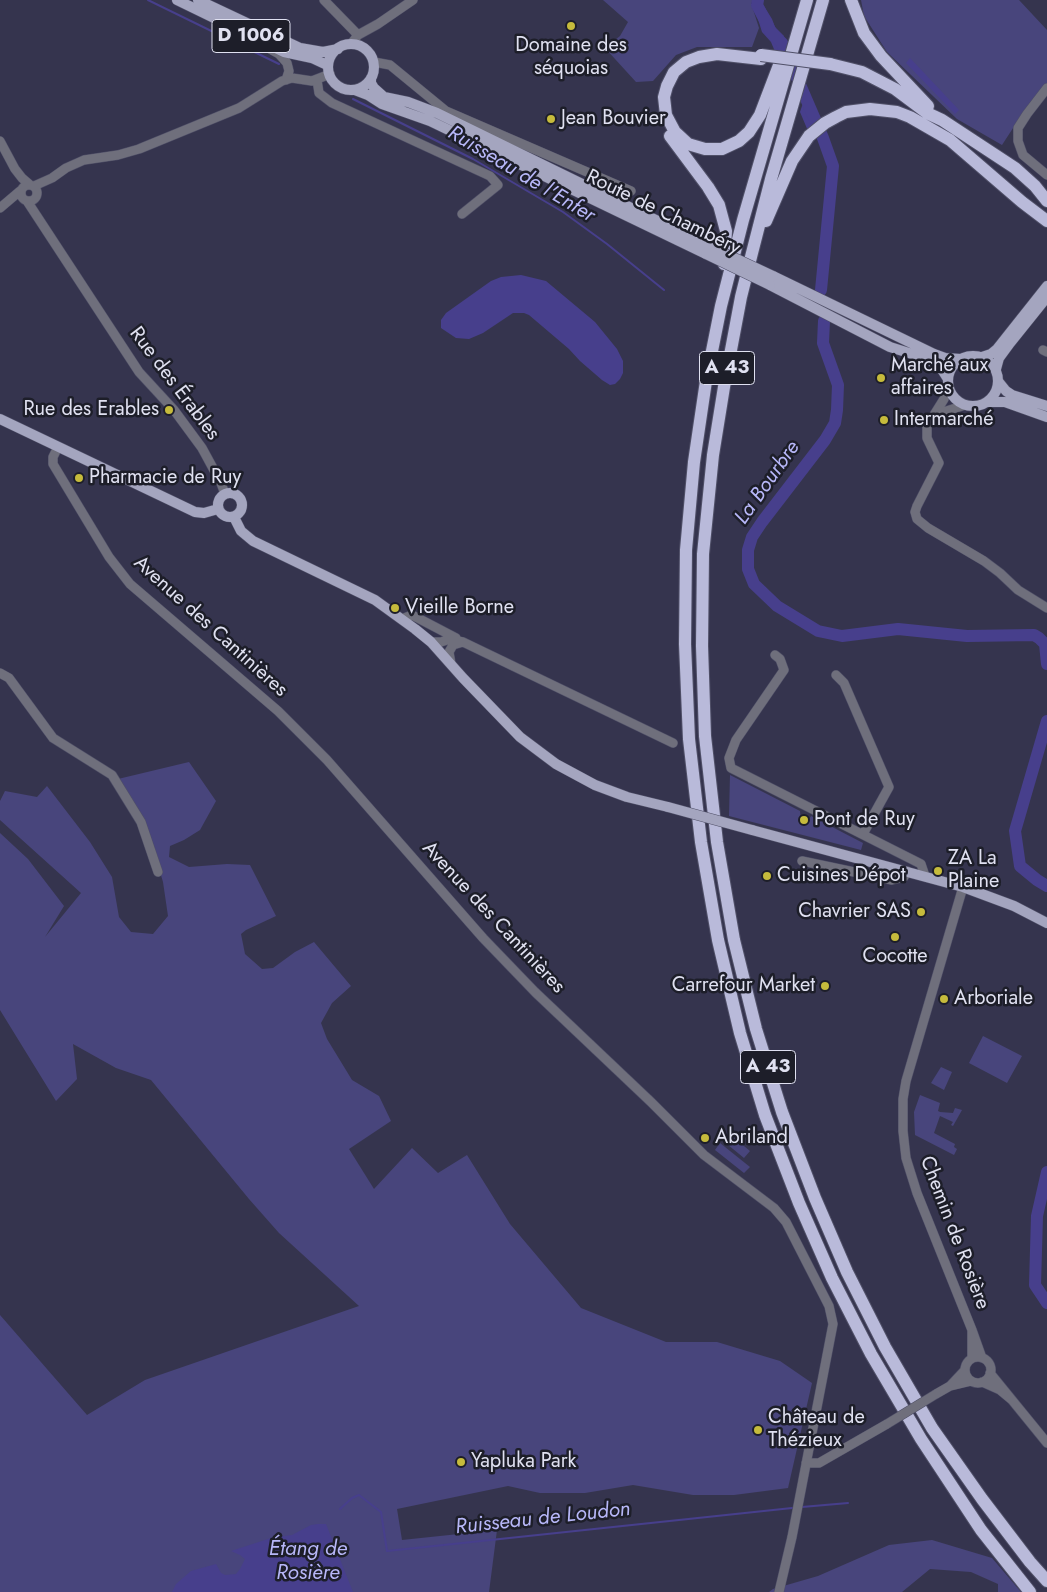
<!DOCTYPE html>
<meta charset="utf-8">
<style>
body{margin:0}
canvas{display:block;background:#35344e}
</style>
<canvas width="1047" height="1592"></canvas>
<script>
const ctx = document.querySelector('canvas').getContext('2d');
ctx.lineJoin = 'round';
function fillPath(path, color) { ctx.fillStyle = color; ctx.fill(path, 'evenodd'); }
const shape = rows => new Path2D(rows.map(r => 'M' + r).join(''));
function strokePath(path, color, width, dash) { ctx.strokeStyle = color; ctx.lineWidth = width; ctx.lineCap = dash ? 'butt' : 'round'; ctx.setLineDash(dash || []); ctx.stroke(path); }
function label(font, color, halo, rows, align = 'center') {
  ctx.font = font + ' Jost,sans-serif'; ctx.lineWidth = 5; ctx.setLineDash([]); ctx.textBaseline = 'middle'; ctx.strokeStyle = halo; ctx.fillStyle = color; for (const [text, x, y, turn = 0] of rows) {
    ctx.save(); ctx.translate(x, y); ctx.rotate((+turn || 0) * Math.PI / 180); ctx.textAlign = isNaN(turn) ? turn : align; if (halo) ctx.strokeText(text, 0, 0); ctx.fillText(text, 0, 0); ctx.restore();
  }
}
fillPath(shape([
 [603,0,758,0,751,3,759,28,752,47,697,47,676,55,653,81,636,82,605,48,620,36,628,22],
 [861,0,1019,0,1047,30,1047,83,1028,105,1002,145,957,119,887,52,864,16],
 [189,762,216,801,200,830,184,840,170,846,169,857,189,867,227,864,250,865,276,916,246,930,241,934,245,954,262,969,273,968,295,952,314,942,351,986,332,1003,321,1023,327,1039,352,1080,379,1096,391,1121,349,1149,374,1189,412,1148,438,1173,467,1155,510,1224,581,1308,666,1342,717,1342,780,1361,812,1383,788,1488,734,1495,693,1495,633,1485,585,1493,540,1493,508,1486,397,1509,402,1540,497,1530,489,1592,0,1592,0,1315,87,1415,145,1380,359,1306,279,1233,249,1199,151,1080,116,1068,73,1044,77,1079,56,1101,0,1010,0,833,28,859,64,906,45,937,81,893,0,820,0,801,5,791,37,797,47,786,90,842,112,877,119,917,131,932,153,934,168,916,163,882,148,831,118,779],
 [730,775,800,811,801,822,807,823,811,816,863,843,861,850,729,816],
 [983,1036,1022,1056,1007,1083,969,1063],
 [941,1067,952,1072,944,1090,931,1083],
 [920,1095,940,1103,938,1111,940,1112,953,1113,955,1108,962,1110,953,1126,951,1125,953,1122,940,1116,934,1133,955,1144,954,1147,957,1149,954,1155,915,1135,914,1112],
 [727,1132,750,1151,744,1158,722,1140],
 [720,1143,750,1167,744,1173,715,1150],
 [932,1540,992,1558,1021,1592,998,1592,998,1584,971,1572,930,1569,902,1592,769,1592,773,1589,818,1576,889,1545]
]), '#48457c');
fillPath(shape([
 [755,0,762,0,762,3,772,19,775,27,784,36,778,54,776,54,771,42,762,32,754,6],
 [910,58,959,110,955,114,906,63],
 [807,91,820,121,808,131,800,112],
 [521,275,546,281,595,322,617,349,623,361,623,373,620,379,615,384,610,385,602,380,580,361,569,349,529,315,524,313,513,313,483,333,469,339,456,338,441,328,441,320,446,313,491,281,501,277],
 [318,1524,326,1524,353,1592,172,1592,176,1584,191,1571,216,1564,221,1573,225,1575,236,1574,240,1569,245,1559,240,1555,231,1551,271,1538,292,1535,311,1525]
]), '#473f8c');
strokePath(shape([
 [148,0,279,64],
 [353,99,473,159,563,212,607,244,664,290],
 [802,1507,848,1503],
 [340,1509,352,1498,359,1495,381,1512,387,1551,792,1508]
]), '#473f8c', 2);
strokePath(shape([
 [758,0,757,5,771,32,782,43,823,138,833,166,821,290],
 [824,321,823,343,838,385,837,410,835,423,825,440,762,522,752,537,748,550,748,569,754,584,777,606,818,631,842,636,898,629,967,636,1034,635,1039,638,1045,644,1047,664],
 [1047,721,1015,831,1020,866,1037,880,1047,886],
 [1047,1172,1037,1216,1035,1285,1047,1303]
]), '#473f8c', 12);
const minor = shape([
 [324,0,358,35],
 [351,44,358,35,378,24,413,0],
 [270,49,279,54,287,63,289,71,286,80],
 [374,62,390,65,446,111,631,191],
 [317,80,319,93,332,103,490,176,498,185,462,214],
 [1047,88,1027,114,1018,128,1018,141,1023,155,1047,175],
 [0,141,15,169,22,178,29,184],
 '21 193a8 8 0 1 1 16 0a8 8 0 1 1-16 0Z',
 [34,186,52,178,66,168,84,160,118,155,139,149,239,108,282,81,292,78,312,81,330,74],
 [27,201,139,372,174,410,202,448,221,483,225,494],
 [0,208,20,191],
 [1043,350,1047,352],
 [948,384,944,399,934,415,965,405],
 [934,415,927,423,927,438,939,463,917,506,915,512,917,519,928,528,984,561,1000,573,1018,590,1047,608],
 [58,447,53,457,53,464,109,557,130,584,278,711,327,760,483,938,535,992,651,1102,704,1155,774,1208,786,1222,829,1306,833,1324,792,1537,779,1592],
 [402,619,412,615,456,638],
 [431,642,441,642,450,639,463,642,673,743],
 [775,655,780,659,784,670,736,740,729,758,731,768,921,864,925,876],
 [451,664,449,652,453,645,463,642],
 [0,673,9,678,53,738,112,775,141,822,158,872],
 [836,675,844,683,889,787,863,834],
 [802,861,892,880,904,877,907,871],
 [963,887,906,1081,903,1099,903,1131,906,1158,917,1193,972,1330],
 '965 1370a13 13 0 1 1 26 0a13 13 0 1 1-26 0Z',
 [972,1358,972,1330,982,1358],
 [965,1370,950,1386,971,1381],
 [982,1382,1000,1390,1012,1400,990,1373],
 [936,1394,950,1386],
 [1012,1400,1047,1443],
 [806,1463,819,1463,887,1424]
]);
const major = shape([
 [177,0,284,52,312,58,327,65],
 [198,0,300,48,323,52,338,49],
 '328 67a23 23 0 1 1 46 0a23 23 0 1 1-46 0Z',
 [371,78,371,83,374,88,384,97,408,102,437,113,709,246],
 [355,90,368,95,382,104,430,121,706,254],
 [773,276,934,354,945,358,961,359],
 [770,285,890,347,928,359,941,368,948,379],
 '948 381a25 25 0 1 1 50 0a25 25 0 1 1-50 0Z',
 [982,357,991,354,997,349,1047,286],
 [996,369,999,358,1010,343,1047,297],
 [998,381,1006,391,1012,395,1047,406],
 [987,402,1005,402,1047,417],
 [0,419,195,512,204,513,218,509],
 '218 505a12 12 0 1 1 24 0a12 12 0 1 1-24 0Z',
 [234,517,241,531,253,541,375,600,415,629,431,642,463,678,520,737,556,764,595,785,627,797,668,807],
 [752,830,963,887,1014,906,1047,923]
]);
const highway = shape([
 [807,0,743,220,721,306,706,381,694,462,686,550,685,644,689,739,701,842,718,940,740,1033,765,1115,799,1203,832,1278,871,1354,921,1439,981,1530,1030,1592],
 [823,0,771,179,752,253,741,297,724,387,713,455,703,554,702,646,705,736,717,842,734,940,756,1029,782,1112,815,1198,847,1272,885,1347,932,1428,982,1499,1030,1562,1047,1581],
 [851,0,864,33,881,56,928,106],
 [761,59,717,54,699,57,686,62,674,72,667,86,664,97,666,115,675,132,688,144,705,149,722,149,739,141,749,132,760,115,781,60],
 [830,64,862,72,895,89,927,113,942,120,1015,168,1035,186,1047,201],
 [670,136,708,187,719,205,726,231,724,264],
 [766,221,792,161,809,136,825,123,836,117,846,112,870,109,897,112,910,117,950,140,1022,202,1047,221]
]);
strokePath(minor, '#505068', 10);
strokePath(major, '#505068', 11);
strokePath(highway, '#505068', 14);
strokePath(minor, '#6f6f7c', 9);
strokePath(major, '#a4a5bf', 10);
strokePath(highway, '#b9bada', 12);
const minorBridge = shape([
 [887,1424,936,1394]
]);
const majorBridge = shape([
 [709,246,773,276],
 [706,254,770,285],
 [668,807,752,830]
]);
const highwayBridge = shape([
 [761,55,830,64]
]);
strokePath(minorBridge, '#505068', 10, []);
strokePath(majorBridge, '#505068', 11, []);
strokePath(highwayBridge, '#505068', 14, []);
strokePath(minorBridge, '#6f6f7c', 9);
strokePath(majorBridge, '#a4a5bf', 10);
strokePath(highwayBridge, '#b9bada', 12);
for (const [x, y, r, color] of [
 [571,26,5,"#c6bb3c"],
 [551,119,5,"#c6bb3c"],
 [881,378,5,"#c6bb3c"],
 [169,410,5,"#c6bb3c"],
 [884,420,5,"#c6bb3c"],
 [79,478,5,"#c6bb3c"],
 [395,608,5,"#c6bb3c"],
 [804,820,5,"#c6bb3c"],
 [938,871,5,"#c6bb3c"],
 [767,876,5,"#c6bb3c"],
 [921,912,5,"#c6bb3c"],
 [895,937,5,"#c6bb3c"],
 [825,986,5,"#c6bb3c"],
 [944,999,5,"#c6bb3c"],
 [705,1138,5,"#c6bb3c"],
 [758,1430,5,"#c6bb3c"],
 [461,1462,5,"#c6bb3c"]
]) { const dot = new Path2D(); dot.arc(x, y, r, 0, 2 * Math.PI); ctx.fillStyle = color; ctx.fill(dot); strokePath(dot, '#1d1e29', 2); }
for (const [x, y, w] of [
 [251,36,78],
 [727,368,55],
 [768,1067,55]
]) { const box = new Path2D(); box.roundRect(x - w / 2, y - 16.5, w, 33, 4); ctx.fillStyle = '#1d1e29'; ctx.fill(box); strokePath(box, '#e0e1f1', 1); }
label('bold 19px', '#e0e1f1', null, [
 ["D 1006",251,36],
 ["A 43",727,368],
 ["A 43",768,1067]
]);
label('20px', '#e0e1f1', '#1d1e29', [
 ["Domaine des",571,46,"center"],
 ["séquoias",571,69,"center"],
 ["Jean Bouvier",561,119],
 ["Marché aux",891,366],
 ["affaires",891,389],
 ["Rue des Erables",159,410,"right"],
 ["Intermarché",894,420],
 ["Pharmacie de Ruy",89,478],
 ["Vieille Borne",405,608],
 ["Pont de Ruy",814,820],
 ["ZA La",948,859],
 ["Plaine",948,882],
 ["Cuisines Dépot",777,876],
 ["Chavrier SAS",911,912,"right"],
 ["Cocotte",895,957,"center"],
 ["Carrefour Market",815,986,"right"],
 ["Arboriale",954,999],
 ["Abriland",715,1138],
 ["Château de",768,1418],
 ["Thézieux",768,1441],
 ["Yapluka Park",471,1462]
], 'left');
label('20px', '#e0e1f1', '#1d1e29', [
 ["Route de Chambéry",663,213,26],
 ["Rue des Érables",174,384,53],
 ["Avenue des Cantinières",210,627,42],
 ["Avenue des Cantinières",493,918,47],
 ["Chemin de Rosière",954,1233,69]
]);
label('italic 21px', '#b7b7f8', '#1d1e29', [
 ["Ruisseau de l'Enfer",521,175,31],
 ["La Bourbre",768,483,-55],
 ["Ruisseau de Loudon",543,1519,-6],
 ["Étang de",308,1550],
 ["Rosière",308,1574]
]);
</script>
